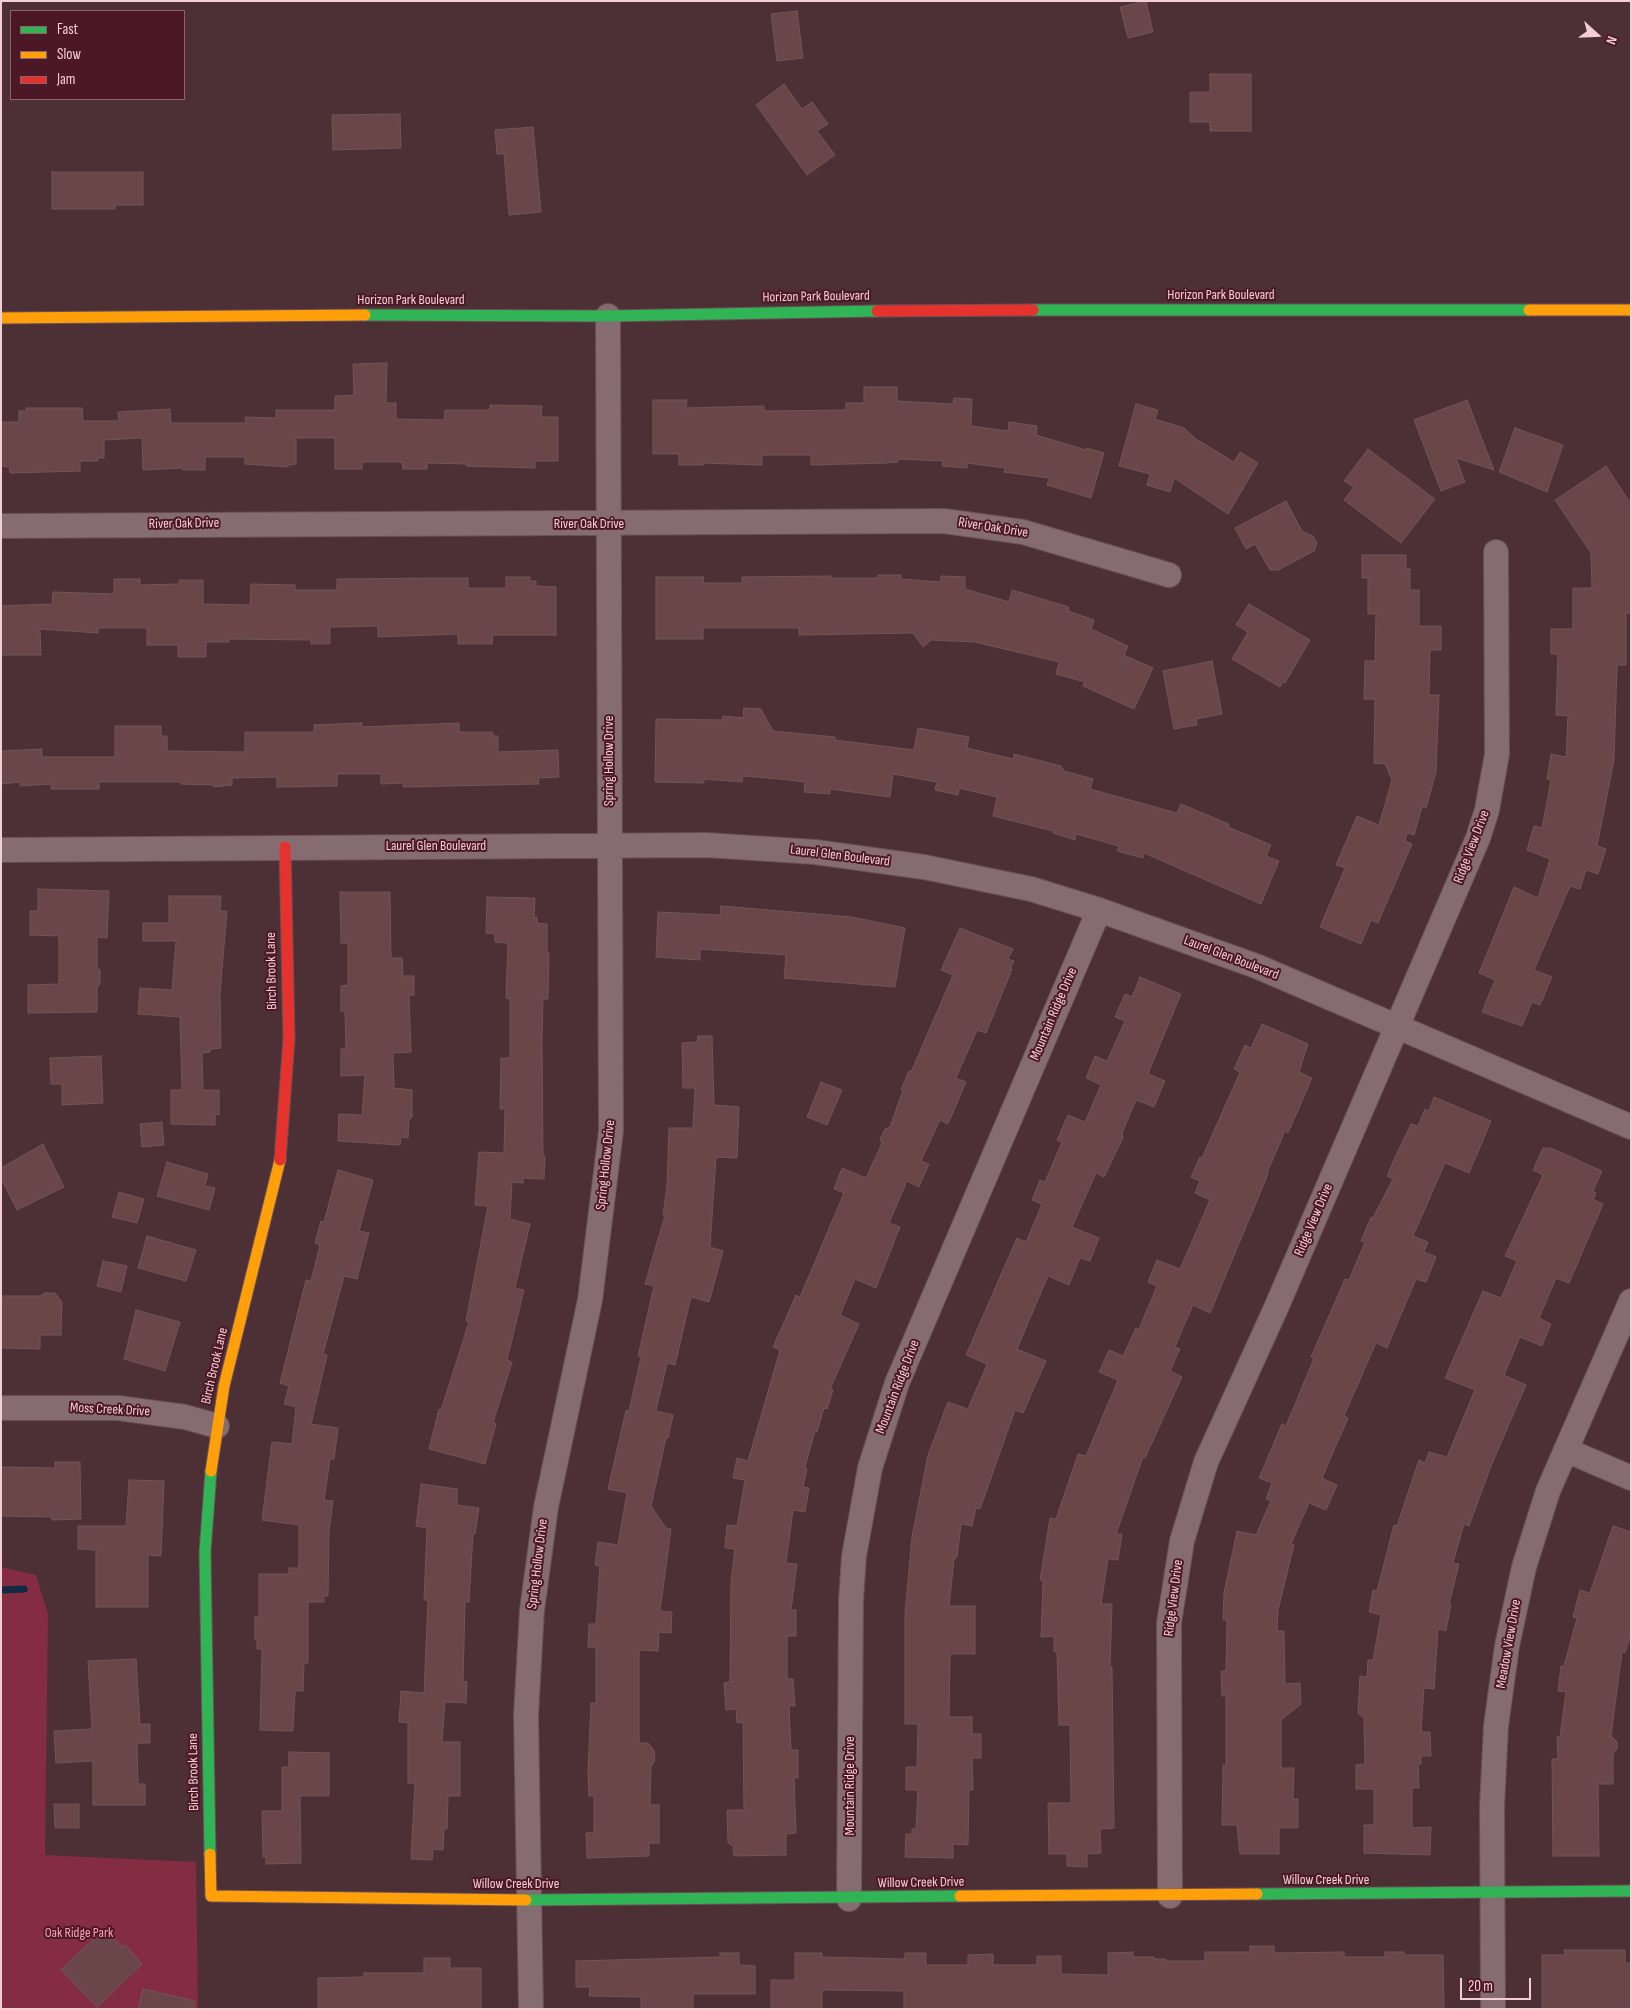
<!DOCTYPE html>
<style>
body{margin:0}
#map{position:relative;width:1632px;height:2010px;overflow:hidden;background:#4c3035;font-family:"Sofia Sans Condensed",sans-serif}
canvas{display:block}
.frame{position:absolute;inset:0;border:2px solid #f3cfd4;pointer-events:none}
.legend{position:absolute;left:10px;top:10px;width:175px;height:90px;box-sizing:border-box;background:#4d1825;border:1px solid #8f616b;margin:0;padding:6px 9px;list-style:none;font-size:15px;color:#f3cfd4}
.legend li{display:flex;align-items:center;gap:10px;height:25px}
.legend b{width:25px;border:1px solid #8f616b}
.north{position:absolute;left:1572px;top:10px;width:50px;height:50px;-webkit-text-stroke:4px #4d1825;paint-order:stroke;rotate:110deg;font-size:14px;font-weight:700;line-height:20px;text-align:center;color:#f3cfd4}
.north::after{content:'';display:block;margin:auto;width:18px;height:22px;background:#f3cfd4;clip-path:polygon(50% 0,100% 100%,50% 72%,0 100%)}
.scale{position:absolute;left:1460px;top:1978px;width:71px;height:22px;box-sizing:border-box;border:2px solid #f3cfd4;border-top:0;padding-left:6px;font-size:15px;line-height:18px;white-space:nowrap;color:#f3cfd4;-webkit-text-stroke:4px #4d1825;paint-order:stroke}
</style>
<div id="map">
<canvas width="1632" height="2010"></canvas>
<div class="frame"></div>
<ul class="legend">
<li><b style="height:6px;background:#30b455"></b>Fast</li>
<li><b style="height:6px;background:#ff9f0a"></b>Slow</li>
<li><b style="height:6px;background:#e5322d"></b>Jam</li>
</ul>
<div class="north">N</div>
<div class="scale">20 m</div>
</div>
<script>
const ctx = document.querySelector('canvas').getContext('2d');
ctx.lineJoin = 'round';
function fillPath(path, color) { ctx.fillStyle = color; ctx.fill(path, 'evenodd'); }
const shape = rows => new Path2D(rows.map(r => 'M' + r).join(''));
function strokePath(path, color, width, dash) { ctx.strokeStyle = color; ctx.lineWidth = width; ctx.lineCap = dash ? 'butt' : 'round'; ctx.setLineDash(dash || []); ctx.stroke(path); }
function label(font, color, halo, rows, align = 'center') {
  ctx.font = font + ' "Sofia Sans Condensed",sans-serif'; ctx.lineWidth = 4; ctx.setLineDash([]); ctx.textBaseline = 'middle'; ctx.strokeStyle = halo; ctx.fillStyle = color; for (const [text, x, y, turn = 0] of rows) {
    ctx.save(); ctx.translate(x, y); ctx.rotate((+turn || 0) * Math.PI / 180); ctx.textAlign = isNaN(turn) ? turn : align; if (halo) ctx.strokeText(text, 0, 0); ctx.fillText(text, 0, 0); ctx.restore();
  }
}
fillPath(shape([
 [1,1567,36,1575,48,1614,45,1855,196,1862,198,2009,1,2009]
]), '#842c42');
strokePath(shape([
 [1,1590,24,1589]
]), '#102a43', 7);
const building = shape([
 [1146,1,1153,32,1128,38,1120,7,1146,1],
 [797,11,803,58,777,61,771,14,797,11],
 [1210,74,1251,74,1251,131,1210,131,1210,122,1190,122,1190,92,1210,92,1210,74],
 [784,84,802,109,812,102,828,124,817,131,835,155,807,175,756,105,784,84],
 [400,114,401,148,333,150,332,115,400,114],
 [533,127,541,212,509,215,504,154,497,154,495,130,533,127],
 [52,172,143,172,143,205,115,205,115,209,52,209,52,172],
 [387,363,386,403,396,403,396,419,444,420,445,410,490,410,490,405,542,406,541,417,558,417,558,461,535,461,535,468,466,466,466,464,427,463,427,469,403,469,402,462,362,462,362,469,335,469,335,438,296,438,296,464,288,465,288,467,245,464,245,457,205,457,205,470,183,470,183,468,143,470,142,438,104,440,104,458,98,458,98,461,80,461,80,471,10,473,9,467,1,466,1,422,19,422,19,411,26,411,26,408,82,408,83,421,119,421,118,412,170,409,171,423,246,423,245,417,276,418,276,410,335,410,335,396,354,395,353,364,387,363],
 [864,387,897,387,897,401,953,404,954,398,972,399,971,426,1008,431,1009,422,1037,426,1036,435,1086,450,1087,448,1104,453,1091,498,1047,485,1049,478,1004,472,1005,468,967,463,967,468,942,466,943,461,898,459,898,462,886,463,811,465,811,455,762,455,762,465,703,463,703,465,679,465,679,454,653,454,653,400,687,400,686,408,764,406,764,411,846,410,846,403,864,403,864,387],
 [1467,400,1494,470,1456,458,1465,482,1441,491,1414,420,1467,400],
 [1136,404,1158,410,1155,419,1184,428,1196,439,1234,462,1240,452,1258,463,1228,514,1174,478,1170,492,1147,485,1150,474,1119,466,1136,404],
 [1515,428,1563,445,1547,492,1499,472,1515,428],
 [1368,449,1435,499,1401,543,1344,500,1354,487,1344,481,1368,449],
 [1606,466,1631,504,1631,613,1626,613,1626,665,1617,665,1614,760,1597,846,1606,849,1598,874,1586,870,1580,889,1570,886,1534,970,1552,977,1540,1005,1532,1002,1522,1026,1482,1012,1495,980,1479,973,1514,887,1538,898,1550,859,1527,850,1534,826,1542,828,1551,780,1547,779,1551,754,1566,757,1568,716,1556,715,1558,654,1551,654,1551,629,1573,629,1573,588,1592,588,1591,553,1555,500,1606,466],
 [1286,501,1302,531,1313,536,1317,543,1314,551,1278,570,1270,570,1255,544,1246,549,1235,528,1286,501],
 [1362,555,1406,555,1406,569,1410,569,1410,590,1419,590,1419,626,1441,626,1441,650,1430,650,1429,695,1439,695,1436,772,1426,808,1422,807,1414,835,1407,833,1405,841,1412,844,1378,923,1371,920,1361,944,1320,927,1345,868,1336,865,1357,816,1379,825,1392,780,1385,764,1374,763,1375,699,1364,699,1365,661,1375,661,1376,614,1368,614,1368,578,1362,578,1362,555],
 [878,575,901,575,901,579,941,582,941,576,965,577,965,589,1009,602,1012,590,1069,607,1068,611,1094,620,1091,629,1128,646,1124,655,1153,668,1134,709,1083,686,1085,682,1056,674,1059,662,975,642,931,640,923,647,913,633,799,635,799,628,703,628,703,639,656,639,656,577,704,577,703,583,742,583,742,577,831,576,831,578,878,578,878,575],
 [506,577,530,577,530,581,536,581,536,586,556,587,556,635,493,635,492,644,458,644,458,634,378,637,378,626,330,627,330,644,311,644,311,640,229,639,229,642,206,642,206,657,178,657,178,645,147,645,147,628,98,628,98,633,40,629,41,655,1,655,1,606,52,604,53,592,114,594,114,579,140,579,140,585,179,584,179,580,203,580,203,604,250,605,251,584,295,585,295,590,337,590,337,579,443,578,468,578,468,588,506,588,506,577],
 [1249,604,1310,640,1285,683,1283,682,1280,687,1232,659,1248,632,1236,625,1249,604],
 [1212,661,1222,714,1196,719,1197,725,1174,729,1163,671,1212,661],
 [744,708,761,709,773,731,835,737,835,740,914,750,918,728,969,737,967,748,1013,759,1014,754,1061,766,1064,771,1093,779,1090,789,1177,813,1181,804,1229,824,1228,827,1271,845,1266,856,1279,861,1261,904,1144,853,1143,858,1117,851,1119,846,1076,834,1075,840,1053,833,1053,831,993,816,997,797,959,788,958,795,935,790,937,782,893,774,890,797,830,789,830,794,804,792,805,782,780,779,743,776,742,782,704,779,704,783,655,782,656,719,722,720,723,716,743,718,744,708],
 [362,723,362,727,459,723,459,732,492,732,494,736,498,736,498,752,558,750,559,777,538,778,539,784,403,787,403,783,381,784,381,774,337,774,337,786,277,787,277,777,232,778,232,785,214,787,214,785,181,784,181,782,99,782,99,789,51,789,51,784,20,786,20,782,1,784,1,751,42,749,42,757,115,757,115,726,161,726,161,736,167,736,167,751,245,752,245,732,314,732,314,725,362,723],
 [38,889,109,891,107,938,97,937,97,968,100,970,100,983,97,988,97,1012,28,1013,28,985,59,984,59,936,30,935,30,911,38,911,38,889],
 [340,892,390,892,391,958,402,958,403,976,414,976,414,995,409,995,411,1052,393,1053,394,1088,412,1090,412,1117,409,1119,408,1138,401,1137,400,1145,338,1141,339,1114,362,1115,365,1075,341,1076,341,1049,346,1049,345,1011,341,1011,341,986,348,985,348,943,341,943,340,892],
 [169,896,221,896,220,911,227,911,220,993,221,1048,211,1049,210,1052,202,1053,203,1090,219,1090,219,1115,215,1114,215,1125,171,1124,171,1090,182,1090,180,1017,138,1014,140,988,172,990,176,941,143,941,143,923,169,923,169,896],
 [487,897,535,898,534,918,537,917,537,923,547,924,547,953,549,953,548,999,543,999,542,1041,543,1156,545,1156,544,1179,523,1178,523,1183,512,1182,510,1219,530,1224,515,1288,524,1290,507,1360,512,1362,493,1423,496,1424,485,1464,429,1449,439,1409,441,1410,469,1322,466,1321,488,1206,475,1205,479,1152,504,1153,505,1109,500,1109,501,1058,510,1058,510,999,506,998,508,943,495,942,495,934,486,933,487,897],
 [721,906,852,917,905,928,895,987,784,978,786,955,700,949,700,960,656,957,658,912,720,915,721,906],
 [960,928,1013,949,1008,959,1014,961,1010,969,1012,969,986,1033,977,1030,956,1078,966,1082,948,1124,940,1120,921,1161,929,1164,919,1187,907,1181,889,1223,900,1227,876,1288,855,1279,840,1315,859,1324,830,1389,833,1390,827,1409,824,1408,817,1432,815,1431,805,1467,807,1469,803,1487,809,1488,805,1512,793,1510,786,1563,797,1564,791,1610,796,1610,796,1636,787,1636,787,1679,793,1679,795,1706,789,1706,791,1750,798,1750,798,1778,794,1778,796,1833,786,1834,786,1855,734,1856,733,1846,728,1843,727,1810,744,1810,743,1722,737,1723,736,1709,726,1710,724,1683,730,1682,731,1581,735,1549,725,1548,727,1525,737,1526,745,1480,733,1478,737,1458,748,1461,780,1350,773,1347,796,1295,800,1297,844,1193,834,1189,842,1168,866,1178,882,1143,880,1139,885,1129,890,1127,903,1090,901,1089,909,1071,911,1072,953,975,941,970,960,928],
 [1140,977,1181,994,1148,1074,1165,1081,1154,1107,1136,1100,1122,1133,1123,1138,1104,1177,1096,1173,1072,1227,1099,1238,1090,1261,1080,1258,1069,1285,1048,1276,1017,1349,1046,1361,1023,1413,1015,1410,980,1509,976,1508,972,1526,961,1524,957,1557,954,1560,949,1606,975,1606,975,1654,950,1654,949,1717,972,1717,972,1734,981,1734,981,1758,972,1758,973,1790,969,1790,968,1845,953,1844,953,1858,905,1857,906,1834,912,1834,912,1829,916,1829,918,1790,906,1790,906,1767,917,1767,918,1724,905,1724,905,1613,912,1537,928,1455,948,1402,968,1409,987,1364,966,1355,1017,1238,1026,1242,1042,1204,1032,1200,1040,1180,1045,1182,1062,1142,1057,1140,1068,1115,1085,1122,1101,1085,1086,1078,1095,1056,1107,1061,1125,1021,1115,1017,1125,994,1132,997,1140,977],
 [1262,1024,1308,1044,1299,1072,1312,1078,1288,1133,1285,1131,1267,1173,1268,1174,1210,1313,1193,1305,1185,1323,1175,1347,1180,1349,1170,1371,1182,1377,1145,1458,1143,1457,1116,1534,1122,1534,1118,1560,1108,1559,1101,1604,1112,1604,1110,1667,1112,1667,1114,1828,1100,1829,1101,1853,1087,1854,1087,1867,1067,1866,1067,1854,1049,1854,1048,1803,1071,1803,1070,1725,1059,1725,1057,1652,1054,1652,1054,1636,1041,1637,1043,1580,1040,1580,1050,1518,1056,1519,1078,1454,1086,1456,1118,1380,1099,1372,1109,1350,1123,1356,1136,1328,1139,1329,1157,1286,1148,1282,1157,1260,1180,1269,1210,1200,1195,1193,1200,1181,1191,1177,1200,1157,1202,1158,1240,1072,1234,1069,1245,1045,1251,1048,1262,1024],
 [698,1036,712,1036,714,1105,739,1107,737,1158,716,1157,710,1247,723,1251,709,1302,691,1297,675,1365,667,1363,656,1411,673,1415,668,1438,666,1438,651,1506,666,1528,671,1529,660,1611,672,1612,671,1633,659,1632,658,1651,639,1650,639,1743,648,1743,654,1750,655,1760,651,1767,650,1805,659,1805,659,1843,649,1843,649,1856,587,1858,586,1833,594,1832,594,1796,589,1796,588,1772,591,1703,596,1703,596,1648,588,1647,589,1624,596,1624,600,1566,595,1565,598,1542,618,1545,627,1493,608,1489,626,1410,629,1411,641,1357,638,1356,654,1286,645,1284,665,1215,663,1215,667,1186,669,1128,693,1128,695,1088,683,1088,682,1043,697,1042,698,1036],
 [101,1056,103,1103,62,1105,62,1084,51,1084,50,1058,101,1056],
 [821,1082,842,1090,827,1125,807,1117,821,1082],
 [1434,1097,1491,1121,1469,1173,1445,1163,1413,1236,1428,1242,1424,1252,1436,1257,1426,1282,1416,1279,1387,1348,1376,1343,1344,1416,1348,1418,1322,1478,1337,1485,1326,1510,1309,1503,1291,1544,1294,1545,1278,1610,1277,1631,1284,1631,1285,1684,1300,1683,1301,1704,1281,1720,1281,1768,1294,1768,1293,1799,1298,1799,1298,1828,1279,1828,1279,1854,1240,1854,1237,1825,1222,1825,1223,1765,1226,1765,1226,1696,1222,1696,1221,1671,1226,1671,1227,1620,1223,1620,1224,1593,1237,1531,1256,1535,1271,1501,1266,1499,1272,1483,1259,1478,1282,1424,1286,1426,1314,1358,1311,1357,1345,1279,1349,1280,1365,1242,1361,1241,1371,1217,1373,1218,1393,1179,1387,1176,1397,1153,1411,1124,1418,1126,1425,1109,1429,1111,1434,1097],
 [162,1122,164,1145,142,1147,140,1124,162,1122],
 [43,1144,64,1187,17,1210,1,1178,1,1168,43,1144],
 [1543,1148,1551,1148,1602,1171,1593,1191,1596,1193,1593,1199,1603,1204,1569,1283,1556,1278,1539,1318,1551,1324,1542,1346,1520,1337,1504,1375,1526,1385,1491,1466,1469,1526,1464,1524,1453,1563,1459,1564,1449,1604,1451,1604,1446,1631,1438,1629,1434,1689,1424,1688,1421,1732,1430,1732,1431,1756,1421,1756,1421,1764,1418,1764,1419,1788,1412,1788,1412,1828,1431,1827,1430,1855,1364,1853,1364,1825,1374,1825,1374,1789,1356,1789,1356,1765,1365,1764,1364,1718,1358,1713,1360,1676,1367,1677,1368,1660,1373,1660,1381,1615,1369,1612,1373,1590,1377,1591,1394,1525,1397,1526,1419,1460,1425,1463,1429,1452,1447,1457,1475,1390,1445,1378,1483,1291,1501,1298,1517,1261,1505,1256,1543,1175,1533,1170,1543,1148],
 [167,1162,208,1174,205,1186,215,1188,209,1210,157,1196,167,1162],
 [338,1170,373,1180,359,1231,369,1233,357,1279,344,1276,323,1354,327,1355,311,1424,338,1428,334,1459,330,1459,324,1500,333,1501,329,1531,328,1596,324,1596,324,1602,308,1602,308,1663,304,1663,303,1691,295,1691,293,1731,260,1730,262,1649,257,1649,257,1640,255,1640,255,1617,259,1617,259,1574,289,1574,289,1568,299,1568,299,1525,262,1520,272,1442,292,1444,296,1407,284,1404,289,1386,280,1383,306,1280,311,1281,320,1245,315,1243,321,1221,324,1222,338,1170],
 [119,1192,144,1199,137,1223,112,1217,119,1192],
 [147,1236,196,1250,186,1281,138,1268,147,1236],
 [103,1261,127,1266,121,1292,97,1286,103,1261],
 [45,1293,55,1293,62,1302,61,1335,40,1335,40,1349,1,1348,1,1296,40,1296,45,1293],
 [136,1310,180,1322,165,1371,124,1359,136,1310],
 [55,1462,80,1462,81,1519,52,1520,52,1517,1,1516,1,1467,55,1468,55,1462],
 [129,1480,164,1481,161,1556,148,1555,148,1607,96,1607,96,1550,78,1549,78,1526,126,1526,129,1480],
 [421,1484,457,1489,457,1505,479,1508,475,1534,473,1534,469,1602,465,1602,463,1681,467,1682,466,1703,445,1702,442,1742,460,1742,460,1796,448,1796,447,1829,444,1829,443,1850,433,1849,432,1860,411,1859,415,1783,408,1783,408,1723,399,1722,401,1691,424,1693,428,1600,424,1600,427,1528,416,1526,421,1484],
 [1613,1526,1631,1532,1631,1634,1625,1653,1622,1652,1611,1736,1617,1742,1617,1749,1613,1754,1613,1784,1598,1784,1599,1856,1553,1856,1552,1759,1558,1759,1557,1737,1560,1737,1566,1692,1558,1691,1561,1666,1564,1666,1577,1618,1573,1617,1580,1590,1590,1593,1613,1526],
 [136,1659,140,1724,150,1724,150,1743,137,1743,138,1784,145,1784,145,1805,93,1805,93,1761,56,1763,54,1731,92,1729,88,1661,136,1659],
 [289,1752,329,1753,329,1796,300,1796,301,1863,266,1864,266,1857,263,1857,262,1811,282,1811,282,1767,289,1767,289,1752],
 [54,1804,79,1804,79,1828,55,1828,54,1804],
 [103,1930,123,1947,125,1945,142,1964,97,2007,61,1970,103,1930],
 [1250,1946,1274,1946,1274,1953,1344,1952,1344,1957,1385,1957,1385,1952,1404,1952,1404,1955,1443,1955,1444,2009,904,2009,904,1991,822,1990,822,2009,771,2009,771,1980,795,1980,795,1953,822,1953,822,1957,905,1959,905,1953,926,1953,926,1965,968,1965,968,1955,993,1954,993,1965,1037,1965,1037,1956,1061,1956,1061,1974,1108,1975,1108,1953,1133,1952,1133,1957,1154,1957,1154,1959,1166,1959,1166,1961,1205,1961,1205,1952,1250,1952,1250,1946],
 [1564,1950,1625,1950,1625,1963,1631,1963,1631,2009,1542,2009,1542,1955,1565,1955,1564,1950],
 [720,1953,739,1953,739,1965,755,1966,755,1994,693,1994,693,2009,641,2009,641,1997,589,1996,590,1987,576,1987,576,1961,720,1957,720,1953],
 [424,1958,450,1958,450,1968,481,1968,481,2009,318,2009,318,1978,364,1977,364,1973,424,1973,424,1958],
 [143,1989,195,2001,194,2009,138,2009,143,1989]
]);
fillPath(building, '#6a4648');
strokePath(building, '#6f5657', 1);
const street = shape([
 [1,526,944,521,1023,532,1169,575],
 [1,850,706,845,815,852,924,867,1031,889,1099,910,1256,966,1631,1127],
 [1,1408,118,1408,185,1417,217,1426],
 [1566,1450,1631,1478],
 [1170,1896,1169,1623,1182,1541,1206,1462,1276,1308,1478,838,1487,810,1497,754,1496,552],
 [849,1899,851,1600,854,1556,870,1468,897,1383,1099,910],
 [531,2009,526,1715,532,1610,546,1507,590,1300,611,1131,608,316],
 [1493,2009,1492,1806,1496,1726,1507,1646,1524,1567,1548,1491,1631,1301]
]);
const fast = shape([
 [1033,310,1529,310],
 [365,315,608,316,877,311],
 [210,1854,205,1552,211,1471],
 [1257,1894,1631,1891],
 [526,1900,960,1896]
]);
const slow = shape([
 [1529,310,1631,310],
 [1,318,365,315],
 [211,1471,224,1386,280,1160],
 [210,1854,211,1896,526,1900],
 [960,1896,1257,1894]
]);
const jam = shape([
 [877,311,1033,310],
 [280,1160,289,1039,285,847]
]);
strokePath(street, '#6a5055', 26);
strokePath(fast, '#6a5055', 13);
strokePath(slow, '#6a5055', 13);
strokePath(jam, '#6a5055', 13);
strokePath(street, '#846c70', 24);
strokePath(fast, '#30b455', 11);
strokePath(slow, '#ff9f0a', 11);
strokePath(jam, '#e5322d', 11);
label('14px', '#f3cfd4', '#4d1825', [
 ["Horizon Park Boulevard",1221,295],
 ["Horizon Park Boulevard",816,297,-1],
 ["Horizon Park Boulevard",411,300],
 ["River Oak Drive",184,524,-1],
 ["River Oak Drive",589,524],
 ["River Oak Drive",993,528,9],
 ["Spring Hollow Drive",609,761,-90],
 ["Laurel Glen Boulevard",436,846],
 ["Ridge View Drive",1472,847,-69],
 ["Laurel Glen Boulevard",840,856,7],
 ["Laurel Glen Boulevard",1231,958,21],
 ["Birch Brook Lane",272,971,-91],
 ["Mountain Ridge Drive",1054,1014,-67],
 ["Spring Hollow Drive",606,1165,-84],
 ["Ridge View Drive",1314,1220,-67],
 ["Birch Brook Lane",215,1366,-77],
 ["Mountain Ridge Drive",898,1387,-69],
 ["Moss Creek Drive",110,1410,3],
 ["Spring Hollow Drive",538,1564,-83],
 ["Ridge View Drive",1174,1598,-83],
 ["Meadow View Drive",1509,1644,-80],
 ["Birch Brook Lane",194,1772,-91],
 ["Mountain Ridge Drive",850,1786,-90],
 ["Willow Creek Drive",1326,1880],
 ["Willow Creek Drive",921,1883,-1],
 ["Willow Creek Drive",516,1884]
]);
label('14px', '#fea1b0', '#4d1825', [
 ["Oak Ridge Park",79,1933]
]);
</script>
